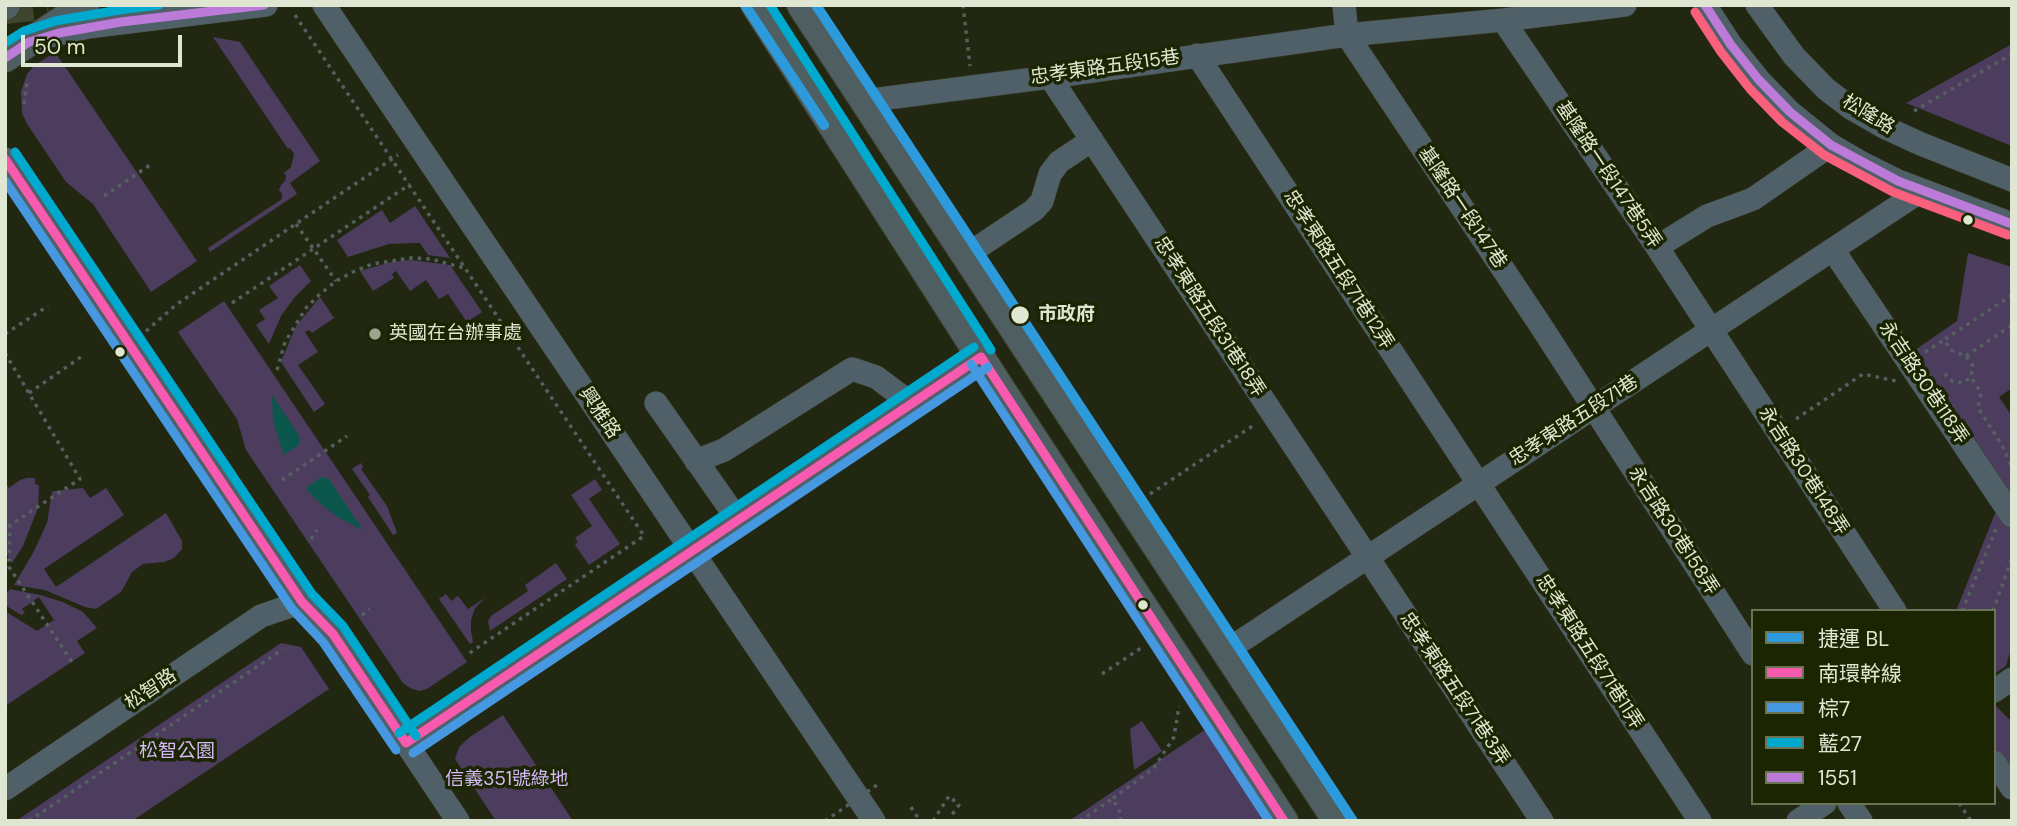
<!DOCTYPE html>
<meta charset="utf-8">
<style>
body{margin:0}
#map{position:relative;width:2017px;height:826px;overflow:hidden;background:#212711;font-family:"DM Sans","Noto Sans TC",sans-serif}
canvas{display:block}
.frame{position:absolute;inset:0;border:7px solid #dfe7d2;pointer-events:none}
.legend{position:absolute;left:1751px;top:609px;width:245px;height:196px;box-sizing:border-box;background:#1c2501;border:2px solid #6a7355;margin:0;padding:9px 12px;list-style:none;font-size:21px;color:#dfe7d2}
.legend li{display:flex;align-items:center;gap:14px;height:35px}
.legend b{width:35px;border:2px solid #6a7355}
.scale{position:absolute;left:21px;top:35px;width:161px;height:32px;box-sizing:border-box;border:4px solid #dfe7d2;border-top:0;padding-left:9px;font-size:21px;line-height:24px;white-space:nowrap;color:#dfe7d2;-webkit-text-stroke:5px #1c2501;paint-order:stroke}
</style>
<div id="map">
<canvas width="2017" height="826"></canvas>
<div class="frame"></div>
<ul class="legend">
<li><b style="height:9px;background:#2d9bdb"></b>捷運 BL</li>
<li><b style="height:9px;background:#f75aaf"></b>南環幹線</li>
<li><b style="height:9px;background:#4699e1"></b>棕7</li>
<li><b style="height:9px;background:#00a9ce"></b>藍27</li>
<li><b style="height:9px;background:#bd7bd9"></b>1551</li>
</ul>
<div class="scale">50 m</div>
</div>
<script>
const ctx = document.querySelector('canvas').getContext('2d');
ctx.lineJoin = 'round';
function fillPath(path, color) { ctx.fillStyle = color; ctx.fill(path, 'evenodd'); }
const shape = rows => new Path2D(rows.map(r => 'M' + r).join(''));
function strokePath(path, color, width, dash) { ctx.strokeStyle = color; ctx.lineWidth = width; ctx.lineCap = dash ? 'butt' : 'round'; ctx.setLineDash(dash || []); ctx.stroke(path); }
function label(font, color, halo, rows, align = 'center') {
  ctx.font = font + ' "DM Sans","Noto Sans TC",sans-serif'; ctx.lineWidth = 7; ctx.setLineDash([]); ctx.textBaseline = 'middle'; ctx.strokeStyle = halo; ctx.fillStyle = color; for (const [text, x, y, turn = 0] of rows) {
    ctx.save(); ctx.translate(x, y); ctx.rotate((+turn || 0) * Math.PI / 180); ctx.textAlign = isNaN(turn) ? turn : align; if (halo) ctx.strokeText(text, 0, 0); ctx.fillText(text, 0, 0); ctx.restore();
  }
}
fillPath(shape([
 [213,37,240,42,320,161,290,183,297,194,210,252,208,248,282,199,282,194,279,190,281,185,285,181,286,176,284,173,291,167,294,154,290,148,288,149],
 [2012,44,2012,146,1906,103],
 [55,52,197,261,151,292,93,204,66,182,27,124,22,113,21,92,27,74,34,66],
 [415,206,450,258,428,255,420,243,411,243,389,244,348,257,337,240,382,210,390,223],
 [1968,253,2012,267,2012,388,1999,397,2012,416,2012,504,1911,353,1957,321],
 [411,260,450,265,482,312,467,322,448,294,439,299,426,280,410,291,396,271,392,274,394,278,373,291,360,271,391,262],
 [300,265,311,281,294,298,281,316,269,344,256,325,265,319,259,310,278,298,269,286],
 [320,297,334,318,312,333,309,330,305,332,318,352,298,365,325,404,314,412,281,362,296,326],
 [224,301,467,662,427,689,419,691,410,688,403,683,246,450,237,419,178,332],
 [361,463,363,467,361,469,387,506,397,533,393,535,368,497,370,495,352,469],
 [27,478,35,478,35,484,39,485,38,508,23,546,12,563,5,552,5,482,9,488,20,480],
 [595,479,602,490,589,499,620,544,589,565,575,545,578,542,575,538,592,526,571,495],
 [83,488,90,498,106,488,124,515,44,569,56,587,166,513,182,541,182,549,174,558,164,562,143,564,132,572,121,592,96,609,85,607,45,590,14,585,33,553,47,523,52,492,54,491],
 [1998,506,2012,527,2012,645,2006,666,1994,674,1994,611,1956,611],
 [556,563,567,579,490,631,488,621,491,616,528,591,525,585],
 [10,589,40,595,63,602,83,612,97,628,77,641,85,653,5,706,5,611,37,631,54,620,39,597,22,609,25,613,21,615,5,605,5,596],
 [446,594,451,601,458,596,468,609,485,598,475,608,471,620,471,631,473,642,470,644,439,599],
 [281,643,301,647,329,689,132,821,16,821],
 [1994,704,2012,722,2012,775,1994,750],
 [503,715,520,741,573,821,496,821,455,759,459,747,470,737],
 [1142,721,1162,751,1134,770,1130,729],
 [1206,729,1266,821,1069,821]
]), '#4c3d5f');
fillPath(shape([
 [272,395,300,437,299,445,284,455,273,421],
 [321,477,329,479,363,530,341,519,324,507,310,493,306,488]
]), '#0b574c');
strokePath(shape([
 [5,10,48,5]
]), '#3e442e', 28, [28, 14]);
const minor = shape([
 [324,5,874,821],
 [1344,5,1347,35,1539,323,1753,654],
 [1705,5,1731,45,1759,80,1790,112,1831,145,1860,162,1898,181,2012,224],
 [1757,5,1794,56,1826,89,1851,108,1884,127,1921,144,2012,180],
 [1503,20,1657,247,1895,611],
 [45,37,88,27,266,5],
 [1197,55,1700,821],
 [1050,77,1542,821],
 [864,101,1050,77,1347,35,1503,20,1625,5],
 [5,159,302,602,333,634,458,821],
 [1657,247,1707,216,1753,199,1831,145],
 [1833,250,2012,516],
 [965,256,1034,210,1042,201,1050,174,1059,162,1092,140],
 [656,403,738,520],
 [696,461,724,450,852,369,876,377,912,404],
 [1226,651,1921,191],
 [1994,691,2012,679],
 [406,743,981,357],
 [1994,762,2012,788],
 [5,789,261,616,302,602],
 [1849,803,1861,821],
 [1798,821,1825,803]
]);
const major = shape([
 [755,5,1001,389,1284,821],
 [801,5,1337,821],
 [5,6,6,5],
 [5,58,85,5]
]);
strokePath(minor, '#3b402e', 24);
strokePath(major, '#3b402e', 30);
strokePath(shape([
 [963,5,970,66],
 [295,15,409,185],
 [24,104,27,82],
 [1914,111,2012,54],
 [104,196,153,163],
 [296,224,336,281],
 [2012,295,1944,340,1951,350,1966,356,1973,366,1971,377,1981,393,1978,408,2002,445,2012,468],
 [232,303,409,185,465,268,644,536,468,654],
 [146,331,177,304,398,155],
 [5,334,48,306],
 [1925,352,1944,340],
 [5,353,80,479,10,525,9,567,72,662],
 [1966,356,2012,325],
 [277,370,285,342,306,308,320,294,336,281,353,272,372,264,411,258,431,259,464,268],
 [1944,376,1946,375,1952,381,1963,383,1971,377],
 [29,393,81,357],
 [1796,419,1863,374,1896,381],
 [282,480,347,436],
 [1150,494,1254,425],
 [311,539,317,530],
 [1962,611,1996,529],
 [1993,611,2012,558],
 [362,615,370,609],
 [1102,674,1141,648],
 [1959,803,1971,821],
 [911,807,920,821],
 [29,821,283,649],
 [933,821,949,796,959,805,951,816],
 [1080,821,1112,799],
 [1121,821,1119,809,1112,799,1154,768,1174,737,1179,706]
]), '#556060', 3.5, [3.5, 5]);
strokePath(minor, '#506068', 23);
strokePath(major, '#4f5e61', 28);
strokePath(shape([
 [825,821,877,785]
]), '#556060', 3.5, [3.5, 5]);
strokePath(shape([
 [5,159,302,602,333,634,406,743],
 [981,357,1284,821],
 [406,743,981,357]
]), '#f75aaf', 9);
strokePath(shape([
 [5,181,292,609,323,642,396,750],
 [971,364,1269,821],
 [413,753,988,367]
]), '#4699e1', 9);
strokePath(shape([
 [770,5,991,350],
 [5,43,24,31,55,21,119,10,159,5],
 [15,152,312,594,343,626,416,736],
 [399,733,974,347]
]), '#00a9ce', 9);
strokePath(shape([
 [1705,5,1731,45,1759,80,1790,112,1831,145,1898,181,2012,224],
 [5,58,29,42,59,33,121,22,264,5]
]), '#bd7bd9', 9);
strokePath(shape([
 [1695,12,1721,52,1750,89,1782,122,1824,155,1893,192,2008,235]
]), '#f8607d', 9);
strokePath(shape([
 [745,5,824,125],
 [816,5,1353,821]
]), '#2d9bdb', 10);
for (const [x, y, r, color] of [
 [1968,220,6,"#dfe7d2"],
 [1020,315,10,"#dfe7d2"],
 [375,334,7,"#9ca48e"],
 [120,352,6,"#dfe7d2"],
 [1143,605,6,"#dfe7d2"]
]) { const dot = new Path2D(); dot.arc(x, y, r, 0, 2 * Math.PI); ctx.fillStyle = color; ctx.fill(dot); strokePath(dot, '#1c2501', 2.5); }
label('19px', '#dfe7d2', '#1c2501', [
 ["忠孝東路五段15巷",1105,68,-8],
 ["松隆路",1868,115,31],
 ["基隆路一段147巷5弄",1608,175,56],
 ["基隆路一段147巷",1462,208,56],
 ["忠孝東路五段71巷12弄",1338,270,57],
 ["忠孝東路五段31巷18弄",1209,317,57],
 ["永吉路30巷118弄",1923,383,56],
 ["興雅路",599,413,56],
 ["忠孝東路五段71巷",1574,421,-33],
 ["永吉路30巷148弄",1803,471,57],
 ["永吉路30巷158弄",1673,531,57],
 ["忠孝東路五段71巷11弄",1589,652,57],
 ["忠孝東路五段71巷3弄",1454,689,56],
 ["松智路",151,690,-34]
]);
label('bold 19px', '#dfe7d2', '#1c2501', [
 ["市政府",1038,315]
], 'left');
label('19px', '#dfe7d2', '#1c2501', [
 ["英國在台辦事處",389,334]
], 'left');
label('19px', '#d3b9f9', '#1c2501', [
 ["松智公園",177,752],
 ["信義351號綠地",507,780]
]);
</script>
